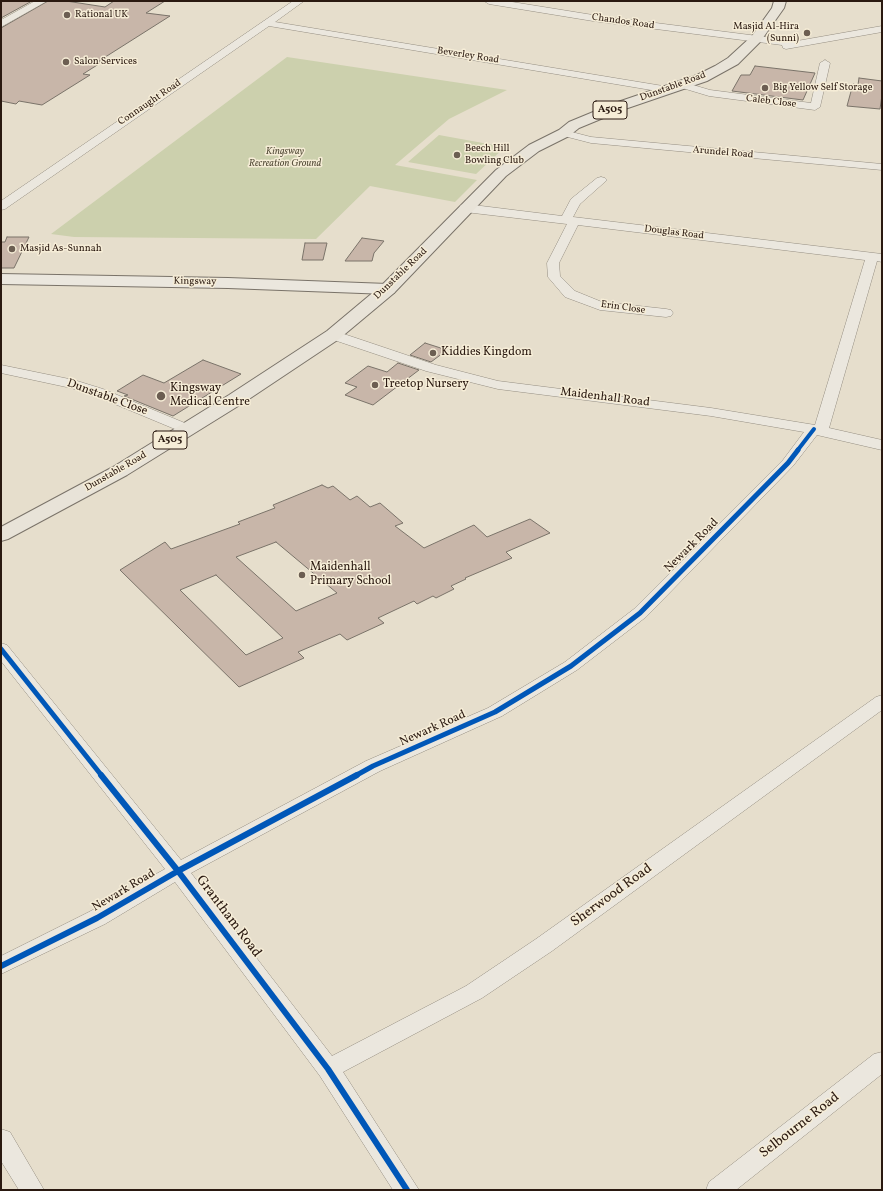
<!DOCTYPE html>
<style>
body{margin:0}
#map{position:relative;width:883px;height:1191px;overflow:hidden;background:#e6decc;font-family:Vollkorn,serif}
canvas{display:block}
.frame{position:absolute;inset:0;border:2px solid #2a1910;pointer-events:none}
</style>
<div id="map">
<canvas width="883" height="1191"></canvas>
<div class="frame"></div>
</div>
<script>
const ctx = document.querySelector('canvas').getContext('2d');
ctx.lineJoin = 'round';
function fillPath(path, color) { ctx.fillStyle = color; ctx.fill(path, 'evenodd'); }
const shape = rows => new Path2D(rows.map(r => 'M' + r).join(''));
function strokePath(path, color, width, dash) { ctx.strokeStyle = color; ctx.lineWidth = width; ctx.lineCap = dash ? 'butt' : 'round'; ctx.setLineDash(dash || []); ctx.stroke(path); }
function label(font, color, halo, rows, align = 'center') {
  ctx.font = font + ' Vollkorn,serif'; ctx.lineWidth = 3; ctx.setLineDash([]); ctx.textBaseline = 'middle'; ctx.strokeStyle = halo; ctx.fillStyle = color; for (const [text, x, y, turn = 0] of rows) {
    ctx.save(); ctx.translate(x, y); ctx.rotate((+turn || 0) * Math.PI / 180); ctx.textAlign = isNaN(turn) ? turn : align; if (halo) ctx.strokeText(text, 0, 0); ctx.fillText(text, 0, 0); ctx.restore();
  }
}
fillPath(shape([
 [287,57,507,90,449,119,395,165,477,180,455,202,370,186,316,239,74,237,51,234],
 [439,135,505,147,476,174,408,162]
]), '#ccd0ad');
const building = shape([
 [1,1,32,1,1,18,1,1],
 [48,1,66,1,105,7,114,1,165,1,146,13,170,16,99,61,102,62,83,74,90,75,42,105,19,101,16,104,1,101,1,28,48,1],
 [755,66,815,73,803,100,732,91,741,75,750,75,755,66],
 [859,78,882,81,882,95,880,109,847,106,853,84,858,85,859,78],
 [7,237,29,237,14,268,1,268,1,242,5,242,7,237],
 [362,238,384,241,374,253,372,261,345,261,362,238],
 [305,243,327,243,323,260,302,260,305,243],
 [425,343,447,350,431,362,410,355,425,343],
 [203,360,241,374,173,416,124,396,128,395,117,391,143,375,164,383,203,360],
 [398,363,419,370,373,405,345,395,357,387,345,383,368,366,387,372,398,363],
 [322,485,328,488,333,486,350,500,357,496,370,507,380,503,403,523,395,526,424,548,474,525,487,537,530,519,550,533,506,552,512,558,465,578,466,579,451,586,454,589,436,598,433,596,417,604,414,601,378,618,384,623,347,640,340,634,298,652,304,658,239,687,120,570,165,542,171,549,240,524,238,522,275,508,273,505,322,485],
 [276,542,337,593,296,611,236,557,276,542],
 [216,575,283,638,246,655,180,590,216,575]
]);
fillPath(building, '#c8b6a9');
strokePath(building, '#7a7369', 1);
const street = shape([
 [35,1,47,1,1,27,1,20,35,1],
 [293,1,304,1,275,22,669,87,674,90,669,93,269,26,5,209,1,210,1,201,293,1],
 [484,1,506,1,593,15,797,41,882,26,882,32,786,49,783,48,782,45,593,21,489,4,484,1],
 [825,60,830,63,820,107,815,110,709,96,679,87,678,85,683,82,710,90,811,103,820,63,825,60],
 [564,130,591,137,882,164,882,170,591,143,560,135,559,133,560,131,564,130],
 [601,177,605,178,607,180,580,204,573,217,882,254,882,262,877,261,829,428,882,440,882,450,817,435,793,466,646,617,577,670,502,716,380,771,191,873,332,1056,466,986,536,939,876,697,882,695,882,710,552,951,482,998,343,1072,419,1190,393,1190,320,1076,175,882,105,924,1,974,1,956,89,912,165,869,1,661,1,643,7,645,181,860,366,761,488,708,565,662,634,609,783,460,804,432,711,416,498,389,426,371,328,338,326,335,328,332,333,331,338,332,436,365,498,381,711,408,815,425,865,260,578,225,559,263,560,276,575,291,602,302,666,309,671,310,673,313,671,316,666,317,600,310,565,297,548,277,547,263,567,224,465,212,461,211,459,208,461,205,465,204,562,216,571,199,597,178,601,177],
 [1,365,74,380,103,389,192,426,194,429,192,432,187,433,182,432,93,395,71,388,1,373,1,365],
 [882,1052,882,1074,736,1190,706,1190,709,1182,874,1054,882,1052],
 [1,1129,10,1132,44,1190,19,1190,1,1161,1,1129]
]);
const secondary = shape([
 [1,274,228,278,388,284,394,285,396,289,394,293,388,294,228,288,1,284,1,274]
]);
const primary = shape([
 [774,1,786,1,784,8,760,42,738,64,707,81,625,109,579,128,569,136,539,151,506,176,394,293,339,339,243,403,127,475,8,539,1,541,1,527,113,467,229,395,327,331,382,285,496,170,529,145,559,130,569,122,615,103,697,75,715,66,728,58,752,36,772,8,774,1]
]);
strokePath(street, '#958e82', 1);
strokePath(secondary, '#7a7369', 2);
strokePath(primary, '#7a7369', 2);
fillPath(street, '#ebe7de');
fillPath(secondary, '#ebe7de');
fillPath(primary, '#e8e3d8');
strokePath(shape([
 [797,451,814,429]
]), '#0057b8', 4);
strokePath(shape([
 [1,649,102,776],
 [355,776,373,766,495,712,571,666,640,613,788,463,798,450]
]), '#0057b8', 5);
strokePath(shape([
 [101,775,178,871,328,1069,407,1190],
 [1,966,97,918,178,871,357,775]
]), '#0057b8', 6);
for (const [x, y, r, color] of [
 [67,15,4,"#6c5e52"],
 [807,33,4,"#6c5e52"],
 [66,62,4,"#6c5e52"],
 [765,88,4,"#6c5e52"],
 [457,155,4,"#6c5e52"],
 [12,249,4,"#6c5e52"],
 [433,353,4,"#6c5e52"],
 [375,385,4,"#6c5e52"],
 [161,396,5,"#6c5e52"],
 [302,575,4,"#6c5e52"]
]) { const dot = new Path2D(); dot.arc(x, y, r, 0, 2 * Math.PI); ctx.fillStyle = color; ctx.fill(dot); strokePath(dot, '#f6edd7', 1.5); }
label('10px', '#2a1910', '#f6edd7', [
 ["Rational UK",75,15],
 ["Masjid Al-Hira",799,27,"right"],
 ["(Sunni)",799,39,"right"],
 ["Salon Services",74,62],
 ["Big Yellow Self Storage",773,88],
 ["Beech Hill",465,149],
 ["Bowling Club",465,161],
 ["Masjid As-Sunnah",20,249]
], 'left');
label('10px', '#2a1910', '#f6edd7', [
 ["Chandos Road",623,22,8],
 ["Beverley Road",468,56,9],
 ["Dunstable Road",673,87,-20],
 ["Caleb Close",771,102,7],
 ["Connaught Road",150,103,-34],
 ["Arundel Road",723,153,5],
 ["Douglas Road",674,233,7],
 ["Dunstable Road",401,274,-44],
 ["Kingsway",195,282,1],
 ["Erin Close",623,308,8],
 ["Dunstable Road",116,472,-30]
]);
label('italic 10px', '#544c38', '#f6edd7', [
 ["Kingsway",285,152],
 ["Recreation Ground",285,164]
]);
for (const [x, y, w] of [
 [610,110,34],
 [170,440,34]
]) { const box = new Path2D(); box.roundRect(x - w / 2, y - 9, w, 18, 3); ctx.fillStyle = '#f6edd7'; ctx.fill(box); strokePath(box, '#2a1910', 1); }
label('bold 11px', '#2a1910', null, [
 ["A505",610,110],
 ["A505",170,440]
]);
label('12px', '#2a1910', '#f6edd7', [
 ["Kiddies Kingdom",441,353],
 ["Treetop Nursery",383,385],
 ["Kingsway",170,389],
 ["Medical Centre",170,403],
 ["Maidenhall",310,568],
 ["Primary School",310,582]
], 'left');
label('12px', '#2a1910', '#f6edd7', [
 ["Dunstable Close",107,398,20],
 ["Maidenhall Road",605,398,7],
 ["Newark Road",692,546,-45],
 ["Newark Road",433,729,-24],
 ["Newark Road",124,891,-31]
]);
label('14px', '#2a1910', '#f6edd7', [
 ["Sherwood Road",612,896,-36],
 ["Grantham Road",228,917,53],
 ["Selbourne Road",800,1126,-38]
]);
</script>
